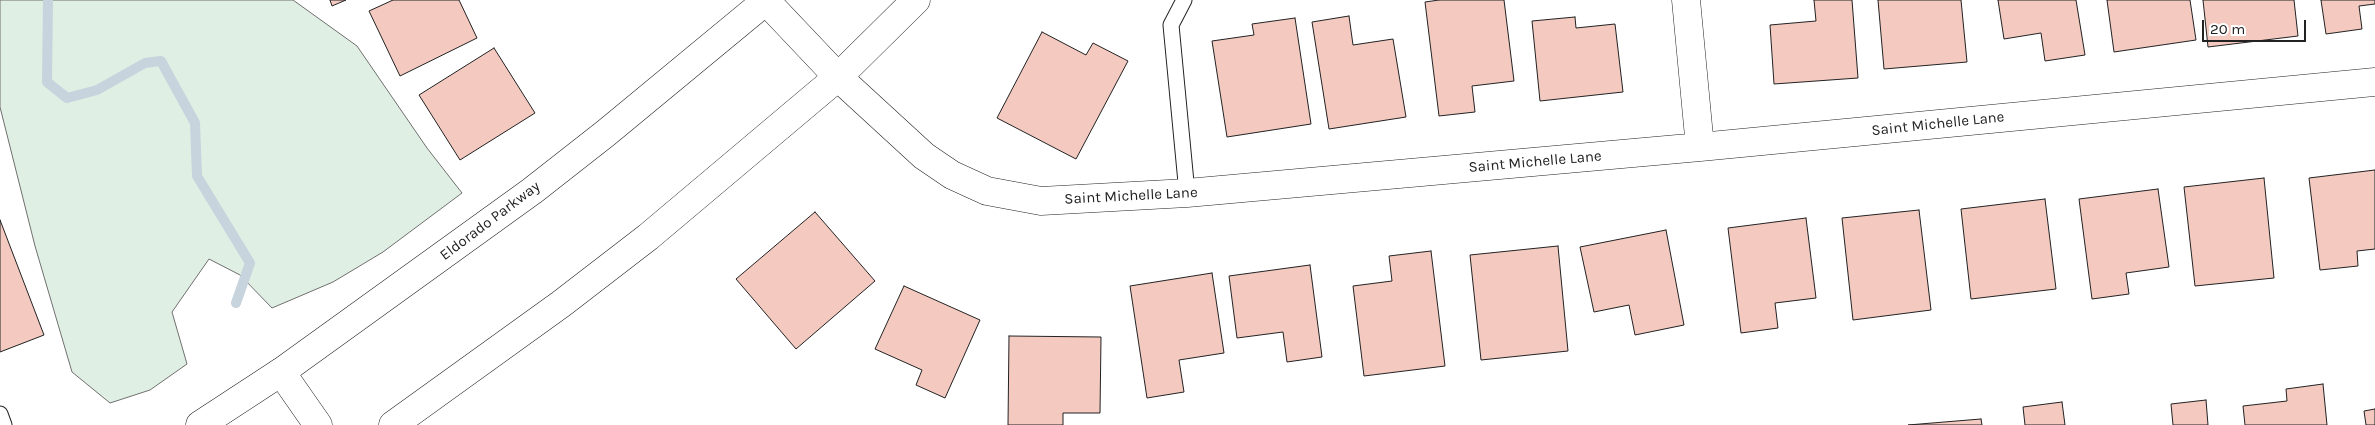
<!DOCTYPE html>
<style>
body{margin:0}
#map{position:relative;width:2375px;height:425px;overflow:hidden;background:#fff;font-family:Karla,sans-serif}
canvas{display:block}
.scale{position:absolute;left:2202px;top:20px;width:104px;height:22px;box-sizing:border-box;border:2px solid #222;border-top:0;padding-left:6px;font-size:15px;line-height:18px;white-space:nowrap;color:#222;-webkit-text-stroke:4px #fff;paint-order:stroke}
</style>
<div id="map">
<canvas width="2375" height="425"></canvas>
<div class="scale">20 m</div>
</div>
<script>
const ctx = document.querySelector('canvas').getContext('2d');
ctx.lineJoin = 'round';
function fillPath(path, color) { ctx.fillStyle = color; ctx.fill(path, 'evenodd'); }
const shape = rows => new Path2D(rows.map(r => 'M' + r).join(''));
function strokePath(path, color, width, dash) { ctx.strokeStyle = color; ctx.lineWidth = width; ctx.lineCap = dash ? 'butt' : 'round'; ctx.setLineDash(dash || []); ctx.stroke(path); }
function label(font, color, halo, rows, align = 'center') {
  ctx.font = font + ' Karla,sans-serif'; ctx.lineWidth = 4; ctx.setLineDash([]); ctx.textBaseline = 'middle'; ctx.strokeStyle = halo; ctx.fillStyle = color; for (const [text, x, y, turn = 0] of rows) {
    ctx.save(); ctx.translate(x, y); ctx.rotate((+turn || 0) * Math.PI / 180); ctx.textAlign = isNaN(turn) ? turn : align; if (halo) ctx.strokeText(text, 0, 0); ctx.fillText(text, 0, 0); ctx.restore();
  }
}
const green = shape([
 [0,0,293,0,357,46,427,148,462,193,383,252,333,282,272,308,240,275,209,259,172,312,187,364,150,390,110,403,72,372,35,246,0,107,0,0]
]);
fillPath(green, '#e0efe3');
strokePath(green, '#6f6f6f', 1);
strokePath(shape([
 [48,0,47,82,67,98,97,90,145,63,161,61,195,123,197,176,250,263,236,303]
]), '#c7d3dd', 10);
const building = shape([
 [330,0,346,0,332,6,330,0],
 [393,0,459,0,477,38,400,76,369,11,393,0],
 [1439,0,1504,0,1514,81,1472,86,1475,112,1439,116,1425,2,1439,0],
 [1814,0,1852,0,1858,78,1774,84,1770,25,1816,21,1814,0],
 [1878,0,1961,0,1967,62,1884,69,1878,0],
 [1998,0,2076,0,2085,55,2045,61,2041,33,2004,39,1998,0],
 [2107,0,2190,0,2196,40,2114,52,2107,0],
 [2203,0,2294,0,2298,36,2208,47,2203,0],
 [2321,0,2375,0,2375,4,2359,6,2362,29,2326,34,2321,0],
 [1349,16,1353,45,1393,39,1406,117,1329,129,1312,22,1349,16],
 [1575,17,1576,28,1615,24,1623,92,1540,101,1532,21,1575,17],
 [1295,18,1311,124,1227,137,1212,41,1254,35,1252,24,1295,18],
 [1042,32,1086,55,1093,43,1128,61,1076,159,997,118,1042,32],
 [494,48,535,113,460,160,419,95,494,48],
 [2375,170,2375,249,2357,251,2358,266,2320,270,2309,178,2375,170],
 [2264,178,2274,278,2195,286,2184,187,2264,178],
 [2158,189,2169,267,2126,273,2129,294,2092,299,2079,199,2158,189],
 [2045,199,2056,289,1971,299,1961,209,2045,199],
 [1919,210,1931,310,1853,320,1842,218,1919,210],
 [815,212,875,281,796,349,736,279,815,212],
 [1806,218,1816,298,1775,303,1778,328,1741,333,1728,228,1806,218],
 [0,220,44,335,0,352,0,220],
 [1666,230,1684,325,1635,335,1629,305,1594,312,1580,247,1666,230],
 [1558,246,1568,351,1481,360,1470,255,1558,246],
 [1431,251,1445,366,1364,376,1353,286,1392,281,1389,256,1431,251],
 [1310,265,1322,357,1287,362,1283,332,1237,338,1229,276,1310,265],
 [1212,273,1224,353,1179,360,1184,392,1147,398,1130,286,1212,273],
 [904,286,980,320,945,398,916,385,922,370,875,349,904,286],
 [1009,336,1101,337,1100,413,1063,413,1063,425,1008,425,1009,336],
 [2323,384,2327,425,2245,425,2243,406,2287,401,2286,389,2323,384],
 [2206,400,2208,425,2173,425,2171,404,2206,400],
 [2062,402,2065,425,2025,425,2023,407,2062,402],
 [2375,409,2375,425,2366,425,2364,411,2375,409],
 [1981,419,1982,425,1908,425,1981,419]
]);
fillPath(building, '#f3c9c0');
strokePath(building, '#222', 1);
const lane = shape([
 [1184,0,1171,25,1187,193],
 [0,414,4,425]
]);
const street = shape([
 [1686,0,1700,147],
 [766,1,838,77,924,156,952,175,987,191,1041,201,1187,193,1700,147,2375,82],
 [281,372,318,425]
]);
const primary = shape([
 [200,425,281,372,532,191,606,133,767,0],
 [393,425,561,304,648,237,838,77,916,0]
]);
strokePath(lane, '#222', 17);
strokePath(street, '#222', 29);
strokePath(primary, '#222', 29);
strokePath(lane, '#fff', 15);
strokePath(street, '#fff', 28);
strokePath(primary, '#fff', 28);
label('15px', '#222', '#fff', [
 ["Saint Michelle Lane",1938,124,-6],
 ["Saint Michelle Lane",1535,162,-5],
 ["Saint Michelle Lane",1131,196,-3],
 ["Eldorado Parkway",490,221,-37]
]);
</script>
